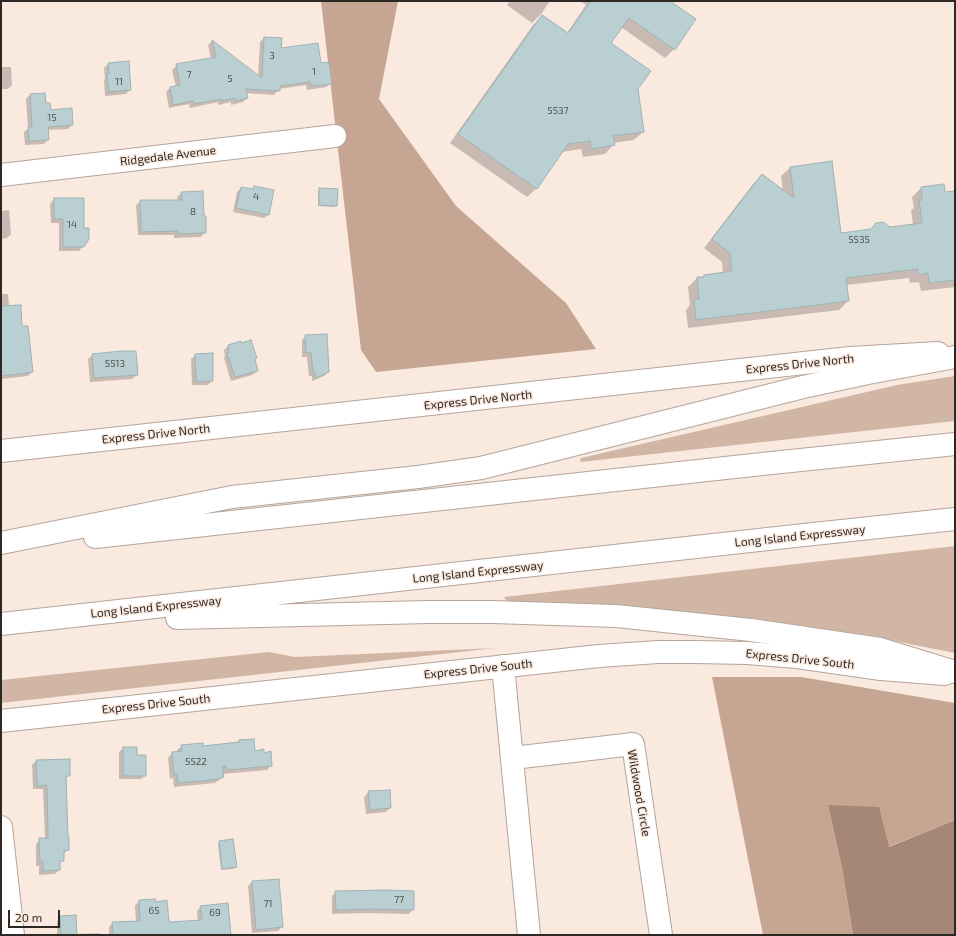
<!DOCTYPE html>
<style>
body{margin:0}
#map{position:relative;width:956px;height:936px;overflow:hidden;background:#fae9df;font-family:"Exo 2",sans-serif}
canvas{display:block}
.frame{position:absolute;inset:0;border:2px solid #2e2824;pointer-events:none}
.scale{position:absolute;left:8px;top:910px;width:52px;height:18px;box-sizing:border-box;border:2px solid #2e2824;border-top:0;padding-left:5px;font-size:12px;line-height:14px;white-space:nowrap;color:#2e2824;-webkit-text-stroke:3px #fae9df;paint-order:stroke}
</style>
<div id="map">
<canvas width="956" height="936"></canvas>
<div class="frame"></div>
<div class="scale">20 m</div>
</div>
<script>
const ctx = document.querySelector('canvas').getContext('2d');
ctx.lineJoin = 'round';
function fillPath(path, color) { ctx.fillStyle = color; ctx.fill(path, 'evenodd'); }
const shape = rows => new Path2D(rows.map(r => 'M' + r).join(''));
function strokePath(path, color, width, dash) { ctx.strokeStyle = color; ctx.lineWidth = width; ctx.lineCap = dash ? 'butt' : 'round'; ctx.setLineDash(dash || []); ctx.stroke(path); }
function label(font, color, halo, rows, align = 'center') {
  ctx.font = font + ' "Exo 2",sans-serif'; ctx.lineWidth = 3; ctx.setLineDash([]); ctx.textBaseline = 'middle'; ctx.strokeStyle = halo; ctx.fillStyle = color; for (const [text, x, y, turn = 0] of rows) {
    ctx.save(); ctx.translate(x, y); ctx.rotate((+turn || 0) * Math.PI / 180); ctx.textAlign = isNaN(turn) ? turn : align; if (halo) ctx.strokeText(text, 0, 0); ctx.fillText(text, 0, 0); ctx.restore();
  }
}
fillPath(shape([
 [955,376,955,421,580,462,581,458,897,385],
 [955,546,955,653,879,638,507,602,504,597],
 [496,648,1,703,1,680,269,652,295,657]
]), '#d2b6a5');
fillPath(shape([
 [321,1,398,1,379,99,456,206,566,303,596,349,376,372,361,350],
 [712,677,801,677,955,703,955,820,888,847,828,805,842,868,853,935,763,935]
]), '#c6a692');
fillPath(shape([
 [828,805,879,807,889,847,955,820,955,935,853,935,842,868]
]), '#a68674');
fillPath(shape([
 [510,1,550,1,541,14,532,23,507,5],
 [580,1,669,1,674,49,665,58,621,27,610,44,637,89,643,132,634,140,613,143,613,145,605,154,583,157,581,149,562,152,536,189,527,197,450,143,533,25,542,16,567,33,586,5],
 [264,38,280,49,320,64,331,83,326,87,307,90,306,85,279,89,274,95,246,93,247,98,243,102,231,105,231,102,218,105,218,102,190,108,189,104,169,108,166,92,170,88,176,87,172,70,177,65,211,59,208,45,212,41,258,77,260,42],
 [108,64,130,90,126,94,105,96,104,80,105,78,104,68],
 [1,67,11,67,12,85,8,89,1,89],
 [30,95,45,104,50,111,72,125,68,129,47,130,48,139,44,144,25,145,24,132,28,129,26,99],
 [790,168,840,234,913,225,911,210,914,208,912,197,921,188,943,185,944,193,955,192,955,287,921,291,919,282,910,283,909,278,846,285,848,301,839,310,688,328,686,310,690,305,688,287,697,278,702,278,704,276,723,274,722,262,704,248,753,184,762,175,783,192,781,176],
 [254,187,269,214,264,218,233,212,237,192,241,188,251,190],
 [320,189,336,205,334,207,318,206,318,191],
 [182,193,205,232,201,237,174,238,174,235,138,235,136,205,141,201,178,201,177,197],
 [54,199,83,246,79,251,59,251,59,223,51,223,50,204],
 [9,210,11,234,7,238,1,239,1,211],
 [1,294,8,294,9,306,21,327,32,372,28,376,1,379],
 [306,336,328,372,324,376,312,381,312,376,309,376,307,357,302,357,302,340],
 [228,346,254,360,257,371,252,375,231,381,224,358,225,356,224,350],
 [93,355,137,375,132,379,90,382,88,359],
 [196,355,212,381,208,385,192,385,191,359],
 [239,741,254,752,263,754,271,765,267,770,222,774,223,777,215,783,174,787,173,778,170,779,168,758,172,753,178,753,177,750,182,746,202,747,237,744],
 [123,748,136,756,145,775,141,779,119,779,119,752],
 [36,761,69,775,65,779,68,850,63,854,63,860,59,864,59,870,55,874,39,875,39,866,36,866,36,844,40,839,45,839,43,789,33,789,32,765],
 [369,792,390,808,386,812,366,814,364,797],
 [220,842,235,867,234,869,221,870,218,844],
 [252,882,282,927,278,931,252,933,248,886],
 [336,892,413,909,409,914,366,913,332,914,332,896],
 [139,901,168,923,198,921,197,911,201,907,230,935,109,935,109,927,113,923,136,922,135,906],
 [61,917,76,934,99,933,100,935,57,935,57,921]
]), '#0003');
const building = shape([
 [591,1,670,1,696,19,675,50,629,18,611,43,651,71,638,89,644,132,613,136,615,145,591,149,590,141,568,144,537,189,458,134,542,15,568,33,591,1],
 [264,37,282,38,281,48,318,43,321,63,329,62,332,84,311,86,310,82,280,86,280,91,246,89,248,98,235,101,235,98,222,101,222,99,194,104,193,101,173,105,170,87,180,85,176,64,216,57,212,40,262,78,264,37],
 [129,61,131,90,109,92,107,75,109,74,108,63,129,61],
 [45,93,46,103,50,103,51,110,72,108,73,125,48,127,49,140,29,141,28,127,32,127,30,94,45,93],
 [832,161,841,233,871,229,876,223,883,222,890,227,922,223,919,200,922,200,921,187,944,184,945,192,955,191,955,280,929,283,928,273,918,275,918,269,846,278,849,301,696,320,694,300,699,299,697,277,704,277,704,275,732,271,730,253,712,239,762,174,794,198,790,167,832,161],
 [254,186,274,190,269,215,236,208,241,187,253,189,254,186],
 [319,188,338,189,337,206,319,205,319,188],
 [203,191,204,216,206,216,206,233,178,234,178,231,141,232,140,200,182,200,181,192,203,191],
 [54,198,84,198,84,228,89,228,89,239,84,247,63,247,63,219,54,219,54,198],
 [21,305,22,326,28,326,33,372,1,376,1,306,21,305],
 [327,334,329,372,316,378,315,372,313,372,311,353,306,353,305,335,327,334],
 [251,340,257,358,255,359,258,371,235,377,227,353,229,352,228,345,241,341,241,343,251,340],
 [121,351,136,351,138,375,94,378,92,354,121,351],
 [213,353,213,381,196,382,195,354,213,353],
 [254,739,255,751,264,749,264,753,271,751,272,766,227,770,226,766,222,766,224,777,220,778,220,779,178,783,177,774,174,775,172,752,182,751,181,745,203,743,203,746,239,742,239,740,254,739],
 [123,747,137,747,137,755,146,755,146,776,123,776,123,747],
 [70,759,70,776,66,776,68,837,69,837,69,850,64,851,64,861,60,861,60,870,43,871,43,862,40,862,39,838,48,838,47,785,37,786,36,760,70,759],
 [390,790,391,808,370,810,368,791,390,790],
 [233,839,237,867,222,869,219,841,233,839],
 [279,879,283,927,256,930,252,881,279,879],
 [386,890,414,891,414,910,371,909,336,910,335,891,386,890],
 [155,899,156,902,167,900,169,922,202,920,200,906,228,903,231,935,113,935,112,922,140,921,139,900,155,899],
 [76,915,77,935,61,935,60,916,76,915]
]);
fillPath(building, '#b9cfd1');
strokePath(building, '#9eb3b5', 1);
const minor = shape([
 [1,175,335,136],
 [503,666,529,935],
 [513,758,633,744,661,935],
 [1,827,13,935]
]);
const major = shape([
 [1,451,850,358,938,353],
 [1,721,599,656,658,652,695,652,747,653,797,657,881,669,945,674]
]);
const highway = shape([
 [95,537,762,464,955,444],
 [1,543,232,497,418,477,481,468,803,387,868,373,955,357],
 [177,618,428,612,493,612,616,616,751,630,880,649,955,672],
 [1,624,804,535,955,519]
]);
strokePath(minor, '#b4a49a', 24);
strokePath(major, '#b4a49a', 24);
strokePath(highway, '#b4a49a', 24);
strokePath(minor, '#fff', 22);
strokePath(major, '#fff', 22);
strokePath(highway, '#fff', 22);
label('10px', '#51524f', null, [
 ["3",272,56],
 ["1",314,72],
 ["7",189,75],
 ["5",230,79],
 ["11",119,82],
 ["5537",558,111],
 ["15",52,118],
 ["4",256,197],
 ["8",193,212],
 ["14",72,225],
 ["5535",859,240],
 ["5513",115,364],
 ["5522",196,762],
 ["77",399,900],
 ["71",268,904],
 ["65",154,911],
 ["69",215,913]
]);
label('12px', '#2e2824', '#fae9df', [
 ["Ridgedale Avenue",168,156,-7],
 ["Express Drive North",800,364,-6],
 ["Express Drive North",478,400,-6],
 ["Express Drive North",156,434,-6],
 ["Long Island Expressway",800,536,-6],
 ["Long Island Expressway",478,572,-6],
 ["Long Island Expressway",156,607,-6],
 ["Express Drive South",800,659,6],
 ["Express Drive South",478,669,-6],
 ["Express Drive South",156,704,-6],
 ["Wildwood Circle",639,793,80]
]);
</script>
